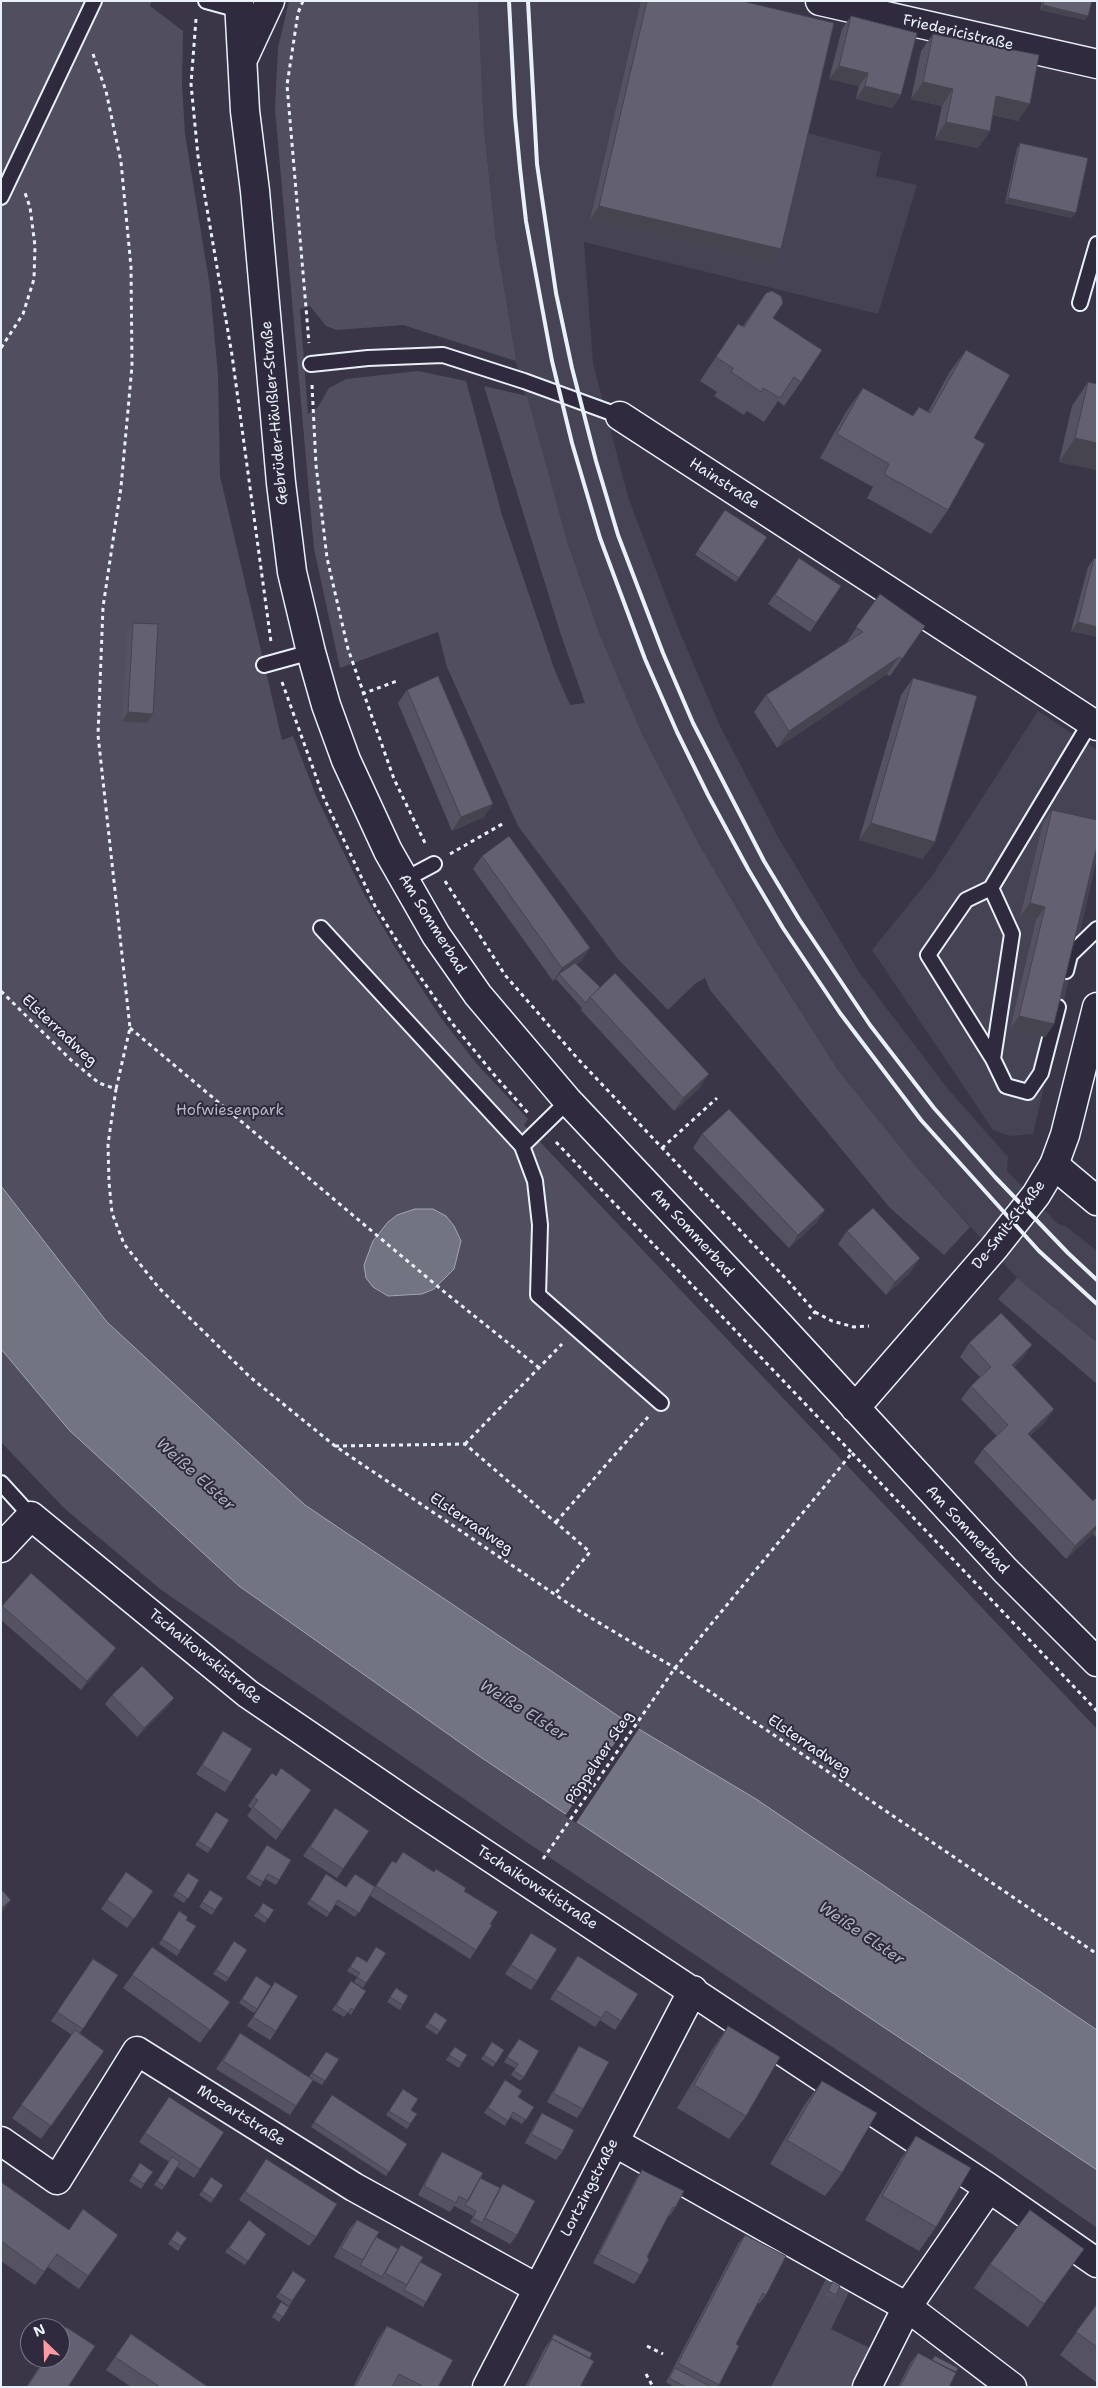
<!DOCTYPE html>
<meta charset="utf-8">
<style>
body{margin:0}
#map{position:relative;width:1098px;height:2388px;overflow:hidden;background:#3a3648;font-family:"Shantell Sans",sans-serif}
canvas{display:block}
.frame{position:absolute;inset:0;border:2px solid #e8f1f8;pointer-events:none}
.north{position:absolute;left:20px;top:2318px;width:50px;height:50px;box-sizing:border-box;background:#2f2a3d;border:1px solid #797a88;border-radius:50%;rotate:336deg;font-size:14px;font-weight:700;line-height:20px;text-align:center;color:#e8f1f8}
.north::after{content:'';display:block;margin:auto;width:18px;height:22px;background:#ff9aa2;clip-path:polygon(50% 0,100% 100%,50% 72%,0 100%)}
</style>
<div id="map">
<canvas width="1098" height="2388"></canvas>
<div class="frame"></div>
<div class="north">N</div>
</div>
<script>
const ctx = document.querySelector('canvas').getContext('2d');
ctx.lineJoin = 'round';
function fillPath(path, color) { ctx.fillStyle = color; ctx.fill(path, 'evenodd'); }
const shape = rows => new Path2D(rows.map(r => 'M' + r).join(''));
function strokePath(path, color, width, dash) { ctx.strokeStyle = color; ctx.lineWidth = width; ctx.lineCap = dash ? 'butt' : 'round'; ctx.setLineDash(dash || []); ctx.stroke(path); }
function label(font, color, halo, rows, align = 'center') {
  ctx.font = font + ' "Shantell Sans",sans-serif'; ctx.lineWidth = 4; ctx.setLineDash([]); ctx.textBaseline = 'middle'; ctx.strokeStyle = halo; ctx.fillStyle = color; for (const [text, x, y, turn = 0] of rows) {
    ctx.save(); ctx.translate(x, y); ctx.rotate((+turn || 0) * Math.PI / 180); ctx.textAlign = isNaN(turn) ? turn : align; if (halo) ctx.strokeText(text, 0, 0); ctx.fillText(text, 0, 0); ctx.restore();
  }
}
fillPath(shape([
 [478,1,710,1,807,133,881,152,876,176,917,185,878,314,584,242,593,363,628,497,676,623,720,726,777,835,859,972,948,1089,1008,1157,1007,1171,1058,1224,1067,1227,1097,1251,1097,1342,1017,1278,913,1163,838,1070,759,946,700,846,642,734,600,635,567,541,512,349,496,241,484,129],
 [1038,711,1097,750,1097,859,1033,1134,1010,1136,993,1130,872,950,932,876]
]), '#464354');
fillPath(shape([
 [1,1,152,1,150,6,183,31,182,85,185,134,210,287,218,375,220,476,282,740,293,736,317,798,365,896,394,946,441,1018,476,1063,528,1119,524,1125,1097,1729,1097,2030,756,1799,627,1722,305,1505,107,1322,1,1186],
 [289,1,478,1,484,129,496,241,516,361,403,325,337,330,326,326,310,306,300,309,308,414,318,407,329,388,346,379,418,371,466,381,502,515,555,671,570,705,585,703,561,635,484,386,527,396,567,541,600,635,642,734,700,846,759,946,838,1070,913,1163,970,1227,944,1255,890,1208,710,990,705,978,696,983,668,1010,618,959,518,826,447,667,438,632,340,668,314,549,275,109,278,48],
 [1017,1278,1097,1342,1097,1384,998,1299],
 [1,1349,69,1430,239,1586,479,1756,1097,2170,1097,2228,992,2154,522,1839,160,1589,64,1508,1,1442],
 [826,2279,849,2292,831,2329,874,2350,855,2387,771,2387]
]), '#504e5f');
const water = shape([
 [1,1186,107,1322,305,1505,627,1722,756,1799,1097,2030,1097,2170,479,1756,239,1586,69,1430,1,1349,1,1186],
 [415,1209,433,1209,446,1216,454,1226,461,1241,454,1269,434,1289,422,1294,388,1296,373,1287,366,1278,364,1265,373,1241,388,1222,397,1215,415,1209]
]);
fillPath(water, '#737482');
strokePath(water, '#a2a6b1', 1);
fillPath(shape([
 [630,1721,640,1727,576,1823,565,1816]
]), '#3a3648');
const lane = shape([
 [206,1,239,10],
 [1,197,94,1],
 [1080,303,1097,244],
 [311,364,368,358,443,355,524,381,620,416],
 [264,665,311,652],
 [404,880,434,864],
 [991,888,1012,934,993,1059],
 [321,928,522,1146,535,1181,540,1225,538,1295,661,1403],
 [1066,971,1070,955,1097,929],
 [1058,1007,1041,1073,1028,1092,1006,1086,993,1059,928,955,966,900,991,888,1090,723],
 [522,1146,568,1101],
 [1,1483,31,1516]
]);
const street = shape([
 [820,1,1097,64],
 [620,416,1097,726],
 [1054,1165,1097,1201],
 [1,1548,31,1516,248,1694,414,1807,989,2188,1097,2263],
 [1,2141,57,2180,137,2051,354,2187,537,2288],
 [614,2142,907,2307,1012,2387],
 [487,2387,693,1990],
 [867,2387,907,2307,989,2188]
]);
const secondary = shape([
 [239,1,245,111,255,191,281,483,292,572,311,652,326,705,346,760,388,851,436,935,478,995,568,1101,781,1327,1005,1570,1097,1662],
 [244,57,270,1],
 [855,1408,994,1248,1036,1195,1054,1165,1065,1135,1097,1007]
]);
strokePath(lane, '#e8f1f8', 18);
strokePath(street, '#e8f1f8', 31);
strokePath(secondary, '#e8f1f8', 31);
strokePath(shape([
 [303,1,298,13,287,85,309,343],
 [196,19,191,84,198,156,232,355,271,642],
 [93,54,106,91,121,162,131,267,132,366,121,487,103,607,98,735,130,1028,116,1089],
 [1,348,23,314,34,279,35,246,30,207,25,193],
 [312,385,316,465,327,558,348,649,394,779,426,845],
 [282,682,323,796,375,906,412,965,452,1023,496,1077,528,1113],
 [362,694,397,681],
 [450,854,504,823],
 [445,881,505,975,578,1059,789,1282,815,1312,809,1319],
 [1,991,71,1060,99,1083,116,1089,108,1144,109,1182,112,1213,124,1244,159,1288,250,1377,335,1446,581,1612,675,1668,1097,1954],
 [130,1028,442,1290,538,1367],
 [662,1148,717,1098],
 [815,1312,832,1321,854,1327,869,1326],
 [465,1444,562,1344],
 [335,1446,465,1444,590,1552,555,1594],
 [852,1453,1097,1711],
 [556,1522,648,1417],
 [543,1859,675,1668,852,1453,555,1141],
 [647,2346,663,2354],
 [646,2374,653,2387]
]), '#e8f1f8', 3, [4, 4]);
strokePath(lane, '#2f2a3d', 14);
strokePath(street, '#2f2a3d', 28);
strokePath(secondary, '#2f2a3d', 28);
strokePath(shape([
 [509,1,515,116,520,168,526,221,552,361,572,443,600,538,645,659,677,732,708,795,748,869,783,928,840,1013,921,1120,1039,1251,1097,1304],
 [528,1,537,164,556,293,572,368,596,461,618,535,663,653,693,723,764,861,799,919,870,1025,934,1108,995,1177,1068,1253,1097,1280]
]), '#e8f1f8', 4);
fillPath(shape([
 [641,1,742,1,772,262,590,220],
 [1042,1,1092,1,1088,16,1085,20,1040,10],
 [851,16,901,95,892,108,856,99,859,86,829,79,842,29],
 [933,34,1018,121,992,115,990,131,978,148,935,139,942,106,911,99,921,51],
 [1020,143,1072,218,1005,203,1017,148],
 [766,293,773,318,801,382,784,406,778,401,764,422,747,411,744,415,714,396,717,392,700,381,738,324,743,326],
 [966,350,974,438,948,510,931,534,867,498,873,487,820,458,846,412,863,388,912,416,919,407,928,412,949,373],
 [1088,382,1097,470,1059,462,1072,406],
 [725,510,767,537,736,582,695,555],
 [799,558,841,586,810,632,768,604],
 [1094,558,1097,559,1097,637,1071,631,1088,567],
 [880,594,925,626,890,676,887,674,777,748,754,712,766,695,846,643],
 [133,623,153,714,147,723,122,721,127,632],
 [913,678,923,859,859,840,901,695],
 [407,690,484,817,452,831,398,703],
 [1052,810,1054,1024,1045,1037,1010,1029,1036,920,1020,917,1043,823],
 [482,856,590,948,581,961,576,964,700,1088,674,1111,581,1010,582,1008,556,979,553,981,473,869],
 [702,1134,825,1210,816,1223,789,1248,693,1148],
 [847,1231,911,1272,886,1295,838,1244],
 [969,1343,1023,1358,1014,1367,1054,1409,1045,1422,1030,1436,1093,1501,1097,1497,1097,1538,1093,1534,1066,1559,974,1462,983,1449,997,1436,961,1399,971,1386,980,1377,960,1357],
 [31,1573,110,1657,81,1690,1,1620,1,1607],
 [112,1695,174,1698,167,1707,137,1737,105,1704],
 [223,1731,231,1783,225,1792,196,1774],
 [276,1776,311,1790,276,1840,247,1816,252,1809,248,1806,254,1797],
 [216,1812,229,1820,208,1853,195,1845],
 [329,1817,369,1831,337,1878,303,1856],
 [264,1849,291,1860,276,1885,265,1879,260,1887,246,1878],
 [392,1861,464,1891,490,1924,476,1950,470,1959,369,1895,355,1917,335,1904,327,1917,307,1904,326,1874,346,1887,375,1887],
 [126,1872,153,1891,127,1928,101,1909],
 [188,1873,199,1880,184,1903,173,1896],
 [210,1890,223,1898,212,1915,199,1907],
 [263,1903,274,1910,265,1923,254,1916],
 [176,1916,186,1920,196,1926,177,1956,159,1944],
 [531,1933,537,1981,531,1990,505,1974],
 [231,1946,229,1978,226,1982,213,1974],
 [152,1947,230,2002,200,2043,123,1988],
 [357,1956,366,1983,363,1988,354,1982,357,1977,347,1971],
 [577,1956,621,2021,615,2030,600,2020,595,2027,550,1999],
 [93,1959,118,1975,80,2033,104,2051,41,2139,12,2118,72,2035,51,2021],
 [256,1976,257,2009,254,2013,239,2003],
 [351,1981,354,2010,351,2015,348,2012,344,2017,332,2010],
 [275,1982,276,2031,270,2040,247,2026],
 [396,1988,408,1996,400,2010,387,2002],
 [435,2012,447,2020,437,2035,425,2027],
 [728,2026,746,2116,729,2139,677,2108,712,2050],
 [240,2033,309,2077,326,2052,339,2059,322,2085,313,2080,290,2115,216,2069],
 [519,2039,524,2077,520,2081,511,2075,515,2068,504,2062],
 [492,2042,504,2050,493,2067,481,2059],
 [579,2046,583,2109,577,2118,547,2102,573,2055],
 [455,2047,467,2055,459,2068,446,2060],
 [505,2080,518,2097,534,2107,522,2124,510,2117,505,2126,484,2113],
 [822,2081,842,2173,825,2196,770,2164,805,2104],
 [403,2089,411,2110,417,2114,407,2129,386,2115],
 [332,2095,407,2144,386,2176,311,2127],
 [169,2097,200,2169,194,2178,177,2167,162,2190,154,2185,169,2162,139,2142],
 [542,2113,563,2151,556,2160,525,2143,536,2122],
 [916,2136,936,2227,919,2251,865,2220,900,2160],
 [442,2152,480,2178,500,2188,503,2184,517,2235,510,2244,470,2222,473,2216,462,2210,454,2206,450,2212,418,2195,436,2161],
 [140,2163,153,2172,141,2189,129,2181],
 [260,2168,316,2237,309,2246,239,2200],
 [642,2170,675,2208,669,2217,668,2216,647,2257,640,2275,634,2284,593,2263,636,2179],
 [211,2177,223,2185,211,2203,199,2195],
 [1,2182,69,2230,118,2235,79,2289,48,2267,35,2285,1,2261],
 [249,2220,266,2234,245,2265,225,2252],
 [357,2220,376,2237,398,2249,401,2245,420,2262,426,2302,423,2307,334,2257,350,2228],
 [177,2231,187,2238,178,2251,168,2244],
 [745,2235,766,2295,759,2304,758,2303,736,2344,718,2387,674,2387,666,2382,738,2244],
 [1084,2249,1028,2327,974,2288,990,2264],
 [293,2271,306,2280,289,2306,276,2297],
 [832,2282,836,2295,833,2299,825,2295],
 [281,2302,289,2307,279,2322,272,2317],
 [1097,2304,1097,2383,1060,2355],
 [387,2326,438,2387,353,2387,378,2339],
 [66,2327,68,2387,26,2387,45,2358,60,2358,60,2335],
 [131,2334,208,2387,131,2387,106,2370],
 [554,2334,590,2358,580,2387,525,2387,545,2348],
 [918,2353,932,2360,935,2356,949,2387,898,2387,911,2362]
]), '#555361');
fillPath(shape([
 [1043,5,1088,16,1085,20,1040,10],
 [839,66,868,73,859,86,829,79],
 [923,82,953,89,942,106,911,99],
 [865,86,901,95,892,108,856,99],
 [996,96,1030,104,1018,121,984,113],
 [946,122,990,131,978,148,935,139],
 [1008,198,1076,213,1072,218,1005,203],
 [599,206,781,249,772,262,590,220],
 [1075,438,1097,443,1097,470,1059,462],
 [1078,622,1097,627,1097,637,1071,631],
 [899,657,887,674,777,748,789,731],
 [128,712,153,714,147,723,122,721],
 [493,804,484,817,452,831,461,817],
 [871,823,935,842,923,859,859,840],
 [1030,903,1045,907,1036,920,1020,917],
 [590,948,581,961,560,976,559,974,556,979,553,981,562,968],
 [1019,1016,1054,1024,1045,1037,1010,1029],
 [709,1074,700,1088,674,1111,683,1098],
 [825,1210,816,1223,789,1248,798,1235],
 [920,1258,911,1272,886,1295,895,1282],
 [1032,1345,1023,1358,1003,1378,1012,1365],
 [1054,1409,1045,1422,1019,1447,1028,1434],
 [1097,1525,1097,1528,1093,1534,1066,1559,1075,1546],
 [116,1648,110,1657,81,1690,87,1681],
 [174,1698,167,1707,137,1737,144,1728],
 [11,1900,2,1913,1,1914,1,1909],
 [1084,2249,1067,2273,1028,2327,1044,2304]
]), '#45444f');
const building = shape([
 [647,1,742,1,834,23,781,249,599,206,647,1],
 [1044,1,1092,1,1088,16,1043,5,1044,1],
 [851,16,917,33,901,95,865,86,868,73,839,66,851,16],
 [933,34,1039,55,1030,104,996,96,990,131,946,122,953,89,923,82,933,34],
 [1020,143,1088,158,1076,213,1008,198,1020,143],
 [772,291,781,296,783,303,773,318,822,350,801,382,794,377,780,398,763,388,761,392,731,372,733,368,716,357,738,324,744,327,766,293,772,291],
 [966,350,1010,375,974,438,985,444,948,510,884,474,889,464,837,434,863,388,913,416,919,407,930,413,966,350],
 [1088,382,1097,384,1097,443,1075,438,1088,382],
 [725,510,767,537,739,578,698,550,725,510],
 [799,558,841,586,816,623,775,595,799,558],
 [1094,558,1097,559,1097,627,1078,622,1094,558],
 [880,594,925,626,902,659,899,657,789,731,766,695,863,632,856,627,880,594],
 [133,623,158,624,153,714,128,712,133,623],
 [438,676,493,804,461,817,407,690,438,676],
 [913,678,977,696,935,842,871,823,913,678],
 [1052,810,1097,820,1097,846,1054,1024,1019,1016,1045,907,1030,903,1052,810],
 [509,836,590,948,562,968,482,856,509,836],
 [575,963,600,987,590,997,586,1003,559,974,575,963],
 [615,973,709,1074,683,1098,590,997,615,973],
 [729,1109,825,1210,798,1235,702,1134,729,1109],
 [873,1208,920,1258,895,1282,847,1231,873,1208],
 [1001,1313,1032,1345,1012,1365,1054,1409,1028,1434,1093,1501,1097,1497,1097,1525,1075,1546,983,1449,1008,1425,971,1386,991,1367,969,1343,1001,1313],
 [31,1573,116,1648,87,1681,2,1606,31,1573],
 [142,1666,174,1698,144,1728,112,1695,142,1666],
 [223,1731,252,1749,231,1783,202,1765,223,1731],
 [281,1768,311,1790,282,1831,253,1807,258,1800,254,1797,272,1773,276,1776,281,1768],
 [335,1808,369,1831,343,1869,310,1847,335,1808],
 [216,1812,229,1820,211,1849,198,1841,216,1812],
 [267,1845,291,1860,279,1880,268,1874,263,1882,249,1874,267,1845],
 [403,1852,434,1872,436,1869,466,1888,464,1891,498,1912,490,1924,492,1925,476,1950,376,1886,392,1861,396,1863,403,1852],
 [126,1872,153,1891,134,1919,107,1900,126,1872],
 [188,1873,199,1880,188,1899,176,1891,188,1873],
 [326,1874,346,1887,355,1874,375,1887,359,1913,338,1900,330,1913,310,1900,326,1874],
 [1,1889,11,1900,1,1909,1,1889],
 [210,1890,223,1898,215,1910,202,1902,210,1890],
 [263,1903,274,1910,268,1919,258,1912,263,1903],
 [179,1911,188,1917,186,1920,196,1926,180,1951,162,1939,179,1911],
 [531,1933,557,1949,537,1981,511,1965,531,1933],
 [234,1941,247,1950,229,1978,216,1970,234,1941],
 [152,1947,230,2002,210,2030,132,1975,152,1947],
 [376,1947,386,1953,366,1983,357,1977,360,1973,350,1967,357,1956,367,1962,376,1947],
 [578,1956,638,1994,621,2021,606,2011,601,2018,556,1990,578,1956],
 [93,1959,118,1975,83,2029,57,2012,93,1959],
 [256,1976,271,1986,257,2009,242,1999,256,1976],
 [351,1981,366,1991,354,2010,351,2008,348,2013,336,2005,351,1981],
 [275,1982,298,1996,276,2031,253,2017,275,1982],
 [396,1988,408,1996,403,2005,390,1997,396,1988],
 [435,2012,447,2020,440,2031,428,2023,435,2012],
 [728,2026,780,2057,746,2116,694,2085,728,2026],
 [75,2030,104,2051,51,2126,21,2105,75,2030],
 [240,2033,313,2080,296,2106,223,2061,240,2033],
 [519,2039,539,2051,524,2077,514,2071,518,2064,507,2057,519,2039],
 [492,2042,504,2050,496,2063,484,2055,492,2042],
 [579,2046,609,2062,583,2109,553,2093,579,2046],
 [455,2047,467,2055,462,2063,449,2055,455,2047],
 [326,2052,339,2059,325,2081,312,2073,326,2052],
 [505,2080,522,2091,518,2097,534,2107,526,2120,513,2112,508,2121,488,2108,505,2080],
 [822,2081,877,2113,842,2173,787,2140,822,2081],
 [403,2089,418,2099,411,2110,417,2114,410,2124,389,2111,403,2089],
 [332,2095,407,2144,389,2172,314,2122,332,2095],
 [169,2097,224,2132,200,2169,145,2133,169,2097],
 [542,2113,574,2130,563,2151,531,2134,542,2113],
 [916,2136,971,2168,936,2227,882,2196,916,2136],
 [442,2152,483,2173,468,2201,459,2196,456,2203,424,2186,442,2152],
 [172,2157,180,2162,165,2186,157,2181,172,2157],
 [266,2159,337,2204,316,2237,245,2192,266,2159],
 [140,2163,153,2172,144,2184,132,2176,140,2163],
 [642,2170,684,2191,675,2208,673,2207,664,2224,647,2257,649,2259,640,2275,599,2254,642,2170],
 [211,2177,223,2185,214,2199,202,2191,211,2177],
 [480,2178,500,2188,482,2223,473,2218,476,2211,465,2205,480,2178],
 [1,2182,69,2230,83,2209,118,2235,88,2276,57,2254,44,2272,1,2241,1,2182],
 [503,2184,535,2201,517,2235,485,2218,503,2184],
 [1030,2210,1084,2249,1044,2304,990,2264,1030,2210],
 [249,2220,266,2234,248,2261,229,2248,249,2220],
 [357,2220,379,2232,363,2260,341,2248,357,2220],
 [177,2231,187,2238,181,2246,171,2240,177,2231],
 [745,2235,786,2256,766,2295,763,2293,736,2344,739,2346,719,2385,678,2363,745,2235],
 [376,2237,398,2249,382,2277,360,2265,376,2237],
 [401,2245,423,2257,407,2285,385,2273,401,2245],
 [420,2262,442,2274,426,2302,404,2290,420,2262],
 [293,2271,306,2280,292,2301,279,2293,293,2271],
 [832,2282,840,2286,836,2295,828,2291,832,2282],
 [281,2302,289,2307,283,2317,275,2312,281,2302],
 [1097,2304,1097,2347,1076,2332,1097,2304],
 [387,2326,453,2360,438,2387,424,2387,399,2374,392,2387,355,2387,387,2326],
 [66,2327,95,2346,68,2387,27,2387,46,2358,60,2358,60,2336,66,2327],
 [131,2334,208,2387,160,2387,115,2357,131,2334],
 [554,2334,592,2353,590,2358,552,2339,549,2343,554,2334],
 [552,2339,594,2361,580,2387,527,2387,552,2339],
 [918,2353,956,2373,949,2387,900,2387,918,2353],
 [935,2356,958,2368,956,2372,932,2360,935,2356],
 [675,2368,711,2387,686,2387,669,2378,675,2368]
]);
fillPath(building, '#636171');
strokePath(building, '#45444f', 1);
label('15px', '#e8f1f8', '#2f2a3d', [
 ["Friedericistraße",958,33,13],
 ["Gebrüder-Häußler-Straße",275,413,-95],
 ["Hainstraße",724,484,33],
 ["Am Sommerbad",432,924,58],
 ["Elsterradweg",59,1031,43],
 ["De-Smit-Straße",1009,1225,-52],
 ["Am Sommerbad",692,1233,47],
 ["Elsterradweg",471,1524,34],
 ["Am Sommerbad",967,1530,47],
 ["Tschaikowskistraße",205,1657,39],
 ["Elsterradweg",809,1746,34],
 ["Pöppelner Steg",600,1758,-56],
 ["Tschaikowskistraße",537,1888,33],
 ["Mozartstraße",241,2116,32],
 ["Lortzingstraße",590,2188,-63]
]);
label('15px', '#b3b8c2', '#2f2a3d', [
 ["Hofwiesenpark",230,1111]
]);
label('italic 16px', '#aeb2bd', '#2f2a3d', [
 ["Weiße Elster",195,1475,42],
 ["Weiße Elster",523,1711,32],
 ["Weiße Elster",861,1934,34]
]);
</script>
